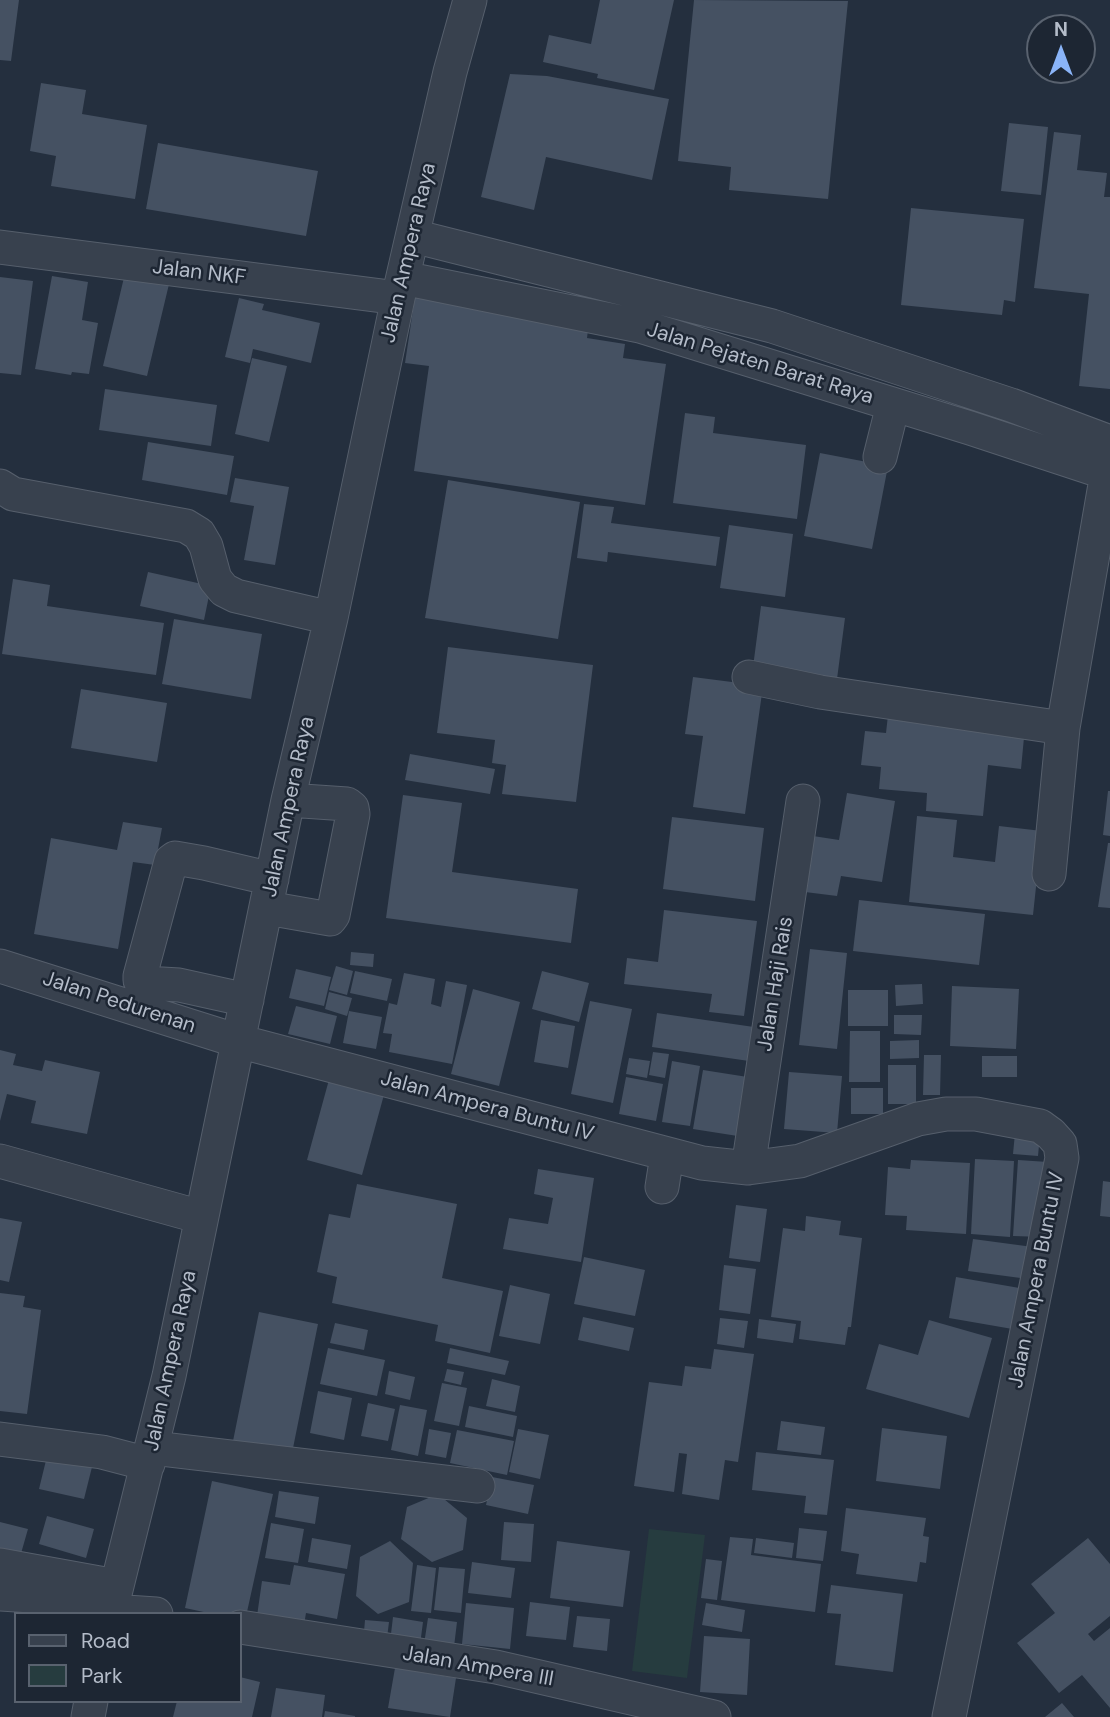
<!DOCTYPE html>
<style>
body{margin:0}
#map{position:relative;width:1110px;height:1717px;overflow:hidden;background:#242f3e;font-family:"DM Sans",sans-serif}
canvas{display:block}
.legend{position:absolute;left:14px;top:1612px;width:228px;height:91px;box-sizing:border-box;background:#1d2633;border:2px solid #59626f;margin:0;padding:9px 12px;list-style:none;font-size:21px;color:#b4bcc9}
.legend li{display:flex;align-items:center;gap:14px;height:35px}
.legend b{width:35px;border:2px solid #59626f}
.north{position:absolute;left:1026px;top:14px;width:70px;height:70px;box-sizing:border-box;background:#1d2633;border:2px solid #59626f;border-radius:50%;rotate:0deg;font-size:19px;font-weight:700;line-height:28px;text-align:center;color:#b4bcc9}
.north::after{content:'';display:block;margin:auto;width:24px;height:32px;background:#8ab4f8;clip-path:polygon(50% 0,100% 100%,50% 72%,0 100%)}
</style>
<div id="map">
<canvas width="1110" height="1717"></canvas>
<ul class="legend">
<li><b style="height:9px;background:#38414e"></b>Road</li>
<li><b style="height:19px;background:#263c3f"></b>Park</li>
</ul>
<div class="north">N</div>
</div>
<script>
const ctx = document.querySelector('canvas').getContext('2d');
ctx.lineJoin = 'round';
function fillPath(path, color) { ctx.fillStyle = color; ctx.fill(path, 'evenodd'); }
const shape = rows => new Path2D(rows.map(r => 'M' + r).join(''));
function strokePath(path, color, width, dash) { ctx.strokeStyle = color; ctx.lineWidth = width; ctx.lineCap = dash ? 'butt' : 'round'; ctx.setLineDash(dash || []); ctx.stroke(path); }
function label(font, color, halo, rows, align = 'center') {
  ctx.font = font + ' "DM Sans",sans-serif'; ctx.lineWidth = 5; ctx.setLineDash([]); ctx.textBaseline = 'middle'; ctx.strokeStyle = halo; ctx.fillStyle = color; for (const [text, x, y, turn = 0] of rows) {
    ctx.save(); ctx.translate(x, y); ctx.rotate((+turn || 0) * Math.PI / 180); ctx.textAlign = isNaN(turn) ? turn : align; if (halo) ctx.strokeText(text, 0, 0); ctx.fillText(text, 0, 0); ctx.restore();
  }
}
fillPath(shape([
 [649,1529,705,1535,687,1678,632,1671]
]), '#263c3f');
fillPath(shape([
 [0,0,19,0,11,61,0,60],
 [600,0,674,0,654,90,597,78,598,74,543,62,549,35,591,44],
 [694,0,848,1,828,199,729,190,731,167,678,161],
 [510,74,547,76,669,99,652,180,546,157,534,210,481,197],
 [41,83,86,90,82,114,147,125,135,199,51,186,56,156,30,151],
 [1009,123,1048,127,1041,195,1001,191],
 [1054,132,1081,135,1077,170,1107,173,1104,197,1110,197,1110,389,1079,386,1089,294,1034,288],
 [158,143,318,171,306,236,146,209],
 [911,208,1024,219,1015,302,1004,300,1002,315,901,305],
 [126,269,170,280,147,376,103,366],
 [52,276,88,282,82,320,98,323,89,374,72,372,71,375,35,369],
 [0,277,33,281,21,375,0,373],
 [415,297,589,322,587,338,625,344,623,358,666,364,645,505,414,471,429,366,405,363],
 [239,298,264,304,262,310,320,323,311,363,253,349,250,363,225,357],
 [252,358,287,366,269,442,235,434],
 [105,389,217,405,211,446,99,430],
 [685,413,715,417,713,433,806,445,797,519,673,503],
 [148,442,234,456,227,495,142,480],
 [820,453,888,466,872,549,804,536],
 [235,478,289,487,275,565,244,560,254,506,230,502],
 [448,480,580,502,558,639,425,618],
 [584,504,614,507,611,523,720,537,716,566,608,552,607,562,577,558],
 [729,525,793,534,785,597,720,588],
 [148,572,211,586,204,620,140,606],
 [13,579,50,585,47,606,164,623,156,675,2,654],
 [761,606,845,618,837,679,753,667],
 [174,619,262,634,251,699,162,684],
 [448,647,593,665,576,802,502,794,506,765,492,763,495,740,437,733],
 [693,677,763,686,745,814,693,807,703,736,685,734],
 [81,689,167,703,157,762,71,748],
 [888,715,1025,727,1021,769,988,765,983,816,926,811,927,793,879,789,881,767,861,765,865,731,886,733],
 [410,754,495,769,490,794,405,780],
 [1108,791,1110,791,1110,836,1103,835],
 [847,793,895,801,882,882,841,876,837,896,805,892,813,836,839,840],
 [403,795,462,803,452,872,578,889,571,943,386,918],
 [917,816,957,820,953,857,995,862,999,826,1042,831,1033,915,909,902],
 [672,817,764,828,755,901,663,889],
 [123,822,162,828,155,865,133,862,118,949,34,934,51,838,117,850],
 [1108,843,1110,843,1110,908,1098,907],
 [859,900,985,914,979,965,853,951],
 [664,910,757,921,744,1016,709,1012,712,994,624,984,627,958,658,962],
 [810,949,847,953,837,1049,799,1045],
 [351,952,374,954,373,967,350,965],
 [336,966,353,971,347,995,329,990],
 [296,969,331,977,324,1006,289,998],
 [355,971,392,979,387,1001,350,993],
 [542,971,589,983,579,1022,532,1009],
 [404,973,435,979,431,1004,441,1007,446,981,467,985,452,1064,389,1052,392,1034,383,1033,389,1003,397,1005],
 [922,984,923,1004,896,1006,895,985],
 [952,986,1019,989,1016,1049,950,1046],
 [473,989,520,1002,499,1086,451,1074],
 [848,990,888,990,888,1026,848,1026],
 [329,992,352,998,347,1016,325,1009],
 [590,1001,632,1009,613,1103,571,1094],
 [296,1006,337,1016,330,1044,288,1034],
 [349,1011,382,1017,376,1049,343,1043],
 [657,1013,754,1027,749,1061,652,1047],
 [894,1015,922,1015,921,1035,894,1034],
 [541,1020,575,1026,568,1068,534,1062],
 [850,1031,880,1031,880,1082,849,1082],
 [919,1040,919,1058,890,1059,890,1041],
 [0,1050,16,1054,13,1065,42,1071,45,1060,100,1072,87,1134,31,1123,36,1101,7,1094,0,1121],
 [653,1052,669,1054,665,1078,649,1075],
 [924,1055,941,1055,940,1095,923,1095],
 [982,1056,1017,1056,1017,1077,982,1077],
 [629,1058,650,1061,647,1078,626,1074],
 [672,1061,700,1066,690,1126,662,1122],
 [888,1065,916,1065,916,1104,888,1104],
 [703,1070,754,1078,744,1137,693,1129],
 [789,1072,842,1076,837,1133,784,1129],
 [330,1076,385,1091,362,1175,307,1160],
 [626,1077,663,1084,656,1121,619,1114],
 [851,1088,883,1088,883,1114,851,1114],
 [1015,1133,1040,1135,1038,1156,1013,1154],
 [975,1159,1014,1161,1010,1237,971,1234],
 [911,1160,970,1163,966,1234,906,1230,907,1216,885,1215,888,1167,910,1169],
 [1018,1160,1048,1162,1043,1237,1013,1236],
 [538,1169,594,1178,581,1262,503,1249,509,1218,548,1224,553,1198,534,1194],
 [1103,1181,1110,1182,1110,1217,1100,1216],
 [357,1184,457,1204,442,1278,503,1291,490,1353,435,1341,438,1325,332,1303,337,1277,317,1272,329,1214,350,1218],
 [736,1205,767,1209,760,1262,729,1258],
 [806,1216,841,1221,839,1235,862,1238,851,1327,848,1327,845,1345,799,1339,801,1321,771,1317,783,1228,805,1231],
 [0,1218,22,1222,9,1282,0,1280],
 [973,1239,1033,1247,1028,1279,968,1271],
 [584,1257,645,1270,635,1316,574,1304],
 [724,1265,756,1269,750,1314,719,1310],
 [956,1277,1031,1290,1024,1331,949,1318],
 [510,1285,550,1294,540,1344,499,1336],
 [0,1293,25,1296,23,1307,41,1310,27,1414,0,1411],
 [259,1312,318,1324,291,1458,232,1446],
 [583,1317,634,1328,629,1351,578,1340],
 [720,1318,748,1321,744,1348,717,1344],
 [759,1319,796,1324,793,1343,757,1338],
 [929,1320,992,1338,969,1418,866,1389,879,1344,918,1355],
 [335,1323,368,1330,364,1350,330,1343],
 [328,1348,385,1360,377,1396,320,1384],
 [450,1348,509,1361,505,1375,447,1363],
 [714,1349,754,1354,738,1462,725,1460,719,1500,682,1494,687,1454,679,1453,674,1492,634,1486,649,1382,682,1386,685,1366,711,1369],
 [447,1369,464,1372,461,1385,444,1381],
 [389,1371,415,1377,410,1400,385,1394],
 [492,1379,520,1386,515,1412,486,1406],
 [442,1383,467,1388,459,1426,434,1421],
 [318,1391,352,1398,344,1440,310,1433],
 [368,1403,395,1409,388,1441,361,1436],
 [400,1405,427,1410,418,1456,391,1450],
 [469,1406,517,1416,513,1437,465,1427],
 [781,1421,825,1427,821,1455,777,1450],
 [882,1428,947,1436,940,1489,876,1481],
 [429,1429,451,1433,446,1458,425,1454],
 [518,1429,549,1435,540,1479,509,1472],
 [457,1430,514,1441,507,1475,450,1463],
 [49,1448,94,1459,84,1499,39,1489],
 [756,1452,834,1460,827,1515,804,1513,806,1496,752,1490],
 [492,1477,534,1485,528,1514,486,1505],
 [212,1481,273,1494,245,1621,240,1614,213,1614,185,1608],
 [279,1491,319,1497,315,1524,275,1517],
 [438,1494,467,1518,463,1550,432,1562,401,1539,407,1507],
 [846,1508,926,1518,923,1536,929,1537,926,1563,920,1562,917,1582,856,1574,859,1554,841,1551],
 [47,1516,94,1529,86,1558,39,1544],
 [0,1522,28,1529,18,1564,0,1559],
 [504,1522,534,1524,531,1562,501,1560],
 [271,1523,304,1529,298,1563,265,1558],
 [799,1528,827,1531,823,1561,796,1558],
 [730,1537,753,1539,751,1555,821,1564,815,1612,721,1600],
 [312,1538,351,1545,347,1569,308,1562],
 [756,1538,794,1543,792,1558,754,1553],
 [1088,1538,1110,1564,1110,1616,1088,1634,1094,1641,1110,1628,1110,1708,1082,1675,1059,1693,1017,1643,1055,1613,1031,1584],
 [390,1541,413,1563,409,1602,378,1614,356,1596,360,1557],
 [557,1541,630,1551,623,1607,550,1598],
 [706,1559,722,1561,717,1600,701,1598],
 [472,1562,515,1568,511,1598,468,1593],
 [294,1565,345,1574,337,1619,306,1613,303,1631,256,1623,262,1581,290,1585],
 [417,1565,436,1568,431,1613,411,1611],
 [439,1567,465,1569,461,1613,434,1610],
 [831,1585,903,1594,893,1672,835,1665,841,1614,827,1613],
 [530,1602,570,1607,566,1640,526,1636],
 [466,1603,514,1608,510,1649,462,1644],
 [706,1603,745,1610,742,1632,702,1625],
 [577,1616,610,1619,607,1651,573,1647],
 [393,1617,423,1622,420,1645,390,1642],
 [428,1618,457,1622,453,1655,423,1651],
 [365,1620,389,1622,386,1646,363,1643],
 [704,1636,750,1639,747,1695,700,1692],
 [395,1668,456,1678,450,1717,388,1708],
 [240,1677,260,1682,252,1717,173,1717,177,1701,240,1701],
 [276,1688,325,1695,322,1717,271,1717],
 [1062,1703,1074,1717,1045,1717],
 [325,1711,355,1716,355,1717,324,1717]
]), '#455162');
const minor = shape([
 [413,236,772,326,1011,405,1110,442],
 [0,247,398,298],
 [403,278,640,326,970,428,1110,474],
 [880,457,893,405],
 [0,486,13,494,186,526,199,534,206,546,215,579,224,590,236,596,331,618],
 [749,677,820,692,1063,728],
 [1049,874,1063,728,1107,473],
 [267,908,330,919,333,915,353,814,352,808,347,804,288,800],
 [0,966,238,1041,702,1163,748,1168,800,1161,918,1119,946,1114,976,1114,1040,1126,1051,1134,1060,1144,1062,1158,949,1717],
 [247,1000,179,985,145,983,140,980,140,976,171,861,175,858,204,863,272,879],
 [0,1161,201,1217],
 [748,1168,803,801],
 [662,1187,667,1155],
 [0,1439,102,1452,148,1464],
 [153,1448,478,1486],
 [0,1565,116,1586],
 [0,1594,47,1597,111,1611,156,1614],
 [110,1614,169,1376,288,800,331,618,398,298,450,72,470,0],
 [240,1627,496,1667,714,1717],
 [88,1717,91,1701]
]);
strokePath(minor, '#565f6c', 35);
strokePath(minor, '#38414e', 33);
label('21px', '#b4bcc9', '#1d2633', [
 ["Jalan Ampera Raya",409,253,-77],
 ["Jalan NKF",199,273,7],
 ["Jalan Pejaten Barat Raya",760,364,17],
 ["Jalan Ampera Raya",289,807,-78],
 ["Jalan Haji Rais",776,984,-81],
 ["Jalan Pedurenan",119,1003,18],
 ["Jalan Ampera Buntu IV",487,1107,15],
 ["Jalan Ampera Buntu IV",1037,1280,-79],
 ["Jalan Ampera Raya",171,1361,-78],
 ["Jalan Ampera III",478,1667,10]
]);
</script>
